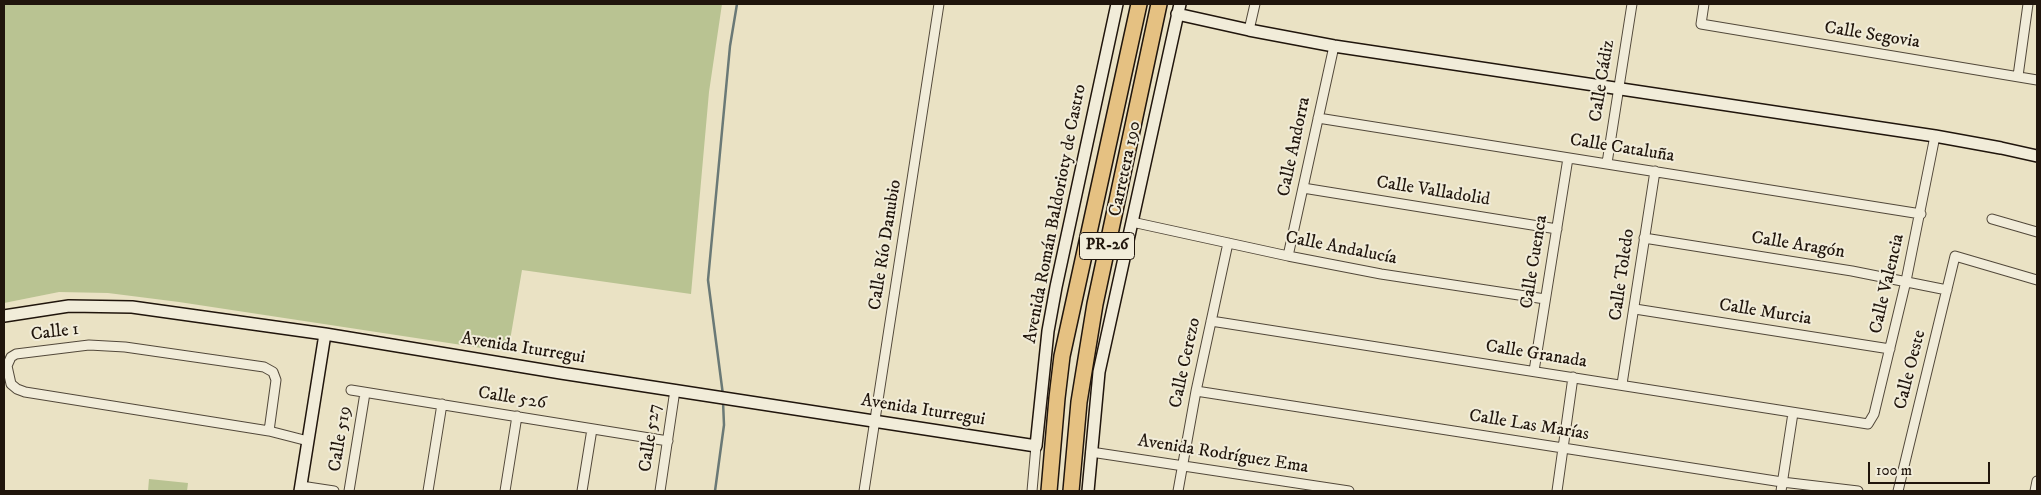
<!DOCTYPE html>
<meta charset="utf-8">
<style>
body{margin:0}
#map{position:relative;width:2041px;height:495px;overflow:hidden;background:#eae2c4;font-family:"IM FELL DW Pica",serif}
canvas{display:block}
.frame{position:absolute;inset:0;border:5px solid #20150c;pointer-events:none}
.scale{position:absolute;left:1868px;top:462px;width:122px;height:22px;box-sizing:border-box;border:2px solid #20150c;border-top:0;padding-left:6px;font-size:15px;line-height:18px;white-space:nowrap;color:#20150c;-webkit-text-stroke:4px #f1ecd9;paint-order:stroke}
</style>
<div id="map">
<canvas width="2041" height="495"></canvas>
<div class="frame"></div>
<div class="scale">100 m</div>
</div>
<script>
const ctx = document.querySelector('canvas').getContext('2d');
ctx.lineJoin = 'round';
function fillPath(path, color) { ctx.fillStyle = color; ctx.fill(path, 'evenodd'); }
const shape = rows => new Path2D(rows.map(r => 'M' + r).join(''));
function strokePath(path, color, width, dash) { ctx.strokeStyle = color; ctx.lineWidth = width; ctx.lineCap = dash ? 'butt' : 'round'; ctx.setLineDash(dash || []); ctx.stroke(path); }
function label(font, color, halo, rows, align = 'center') {
  ctx.font = font + ' "IM FELL DW Pica",serif'; ctx.lineWidth = 4; ctx.setLineDash([]); ctx.textBaseline = 'middle'; ctx.strokeStyle = halo; ctx.fillStyle = color; for (const [text, x, y, turn = 0] of rows) {
    ctx.save(); ctx.translate(x, y); ctx.rotate((+turn || 0) * Math.PI / 180); ctx.textAlign = isNaN(turn) ? turn : align; if (halo) ctx.strokeText(text, 0, 0); ctx.fillText(text, 0, 0); ctx.restore();
  }
}
fillPath(shape([
 [4,4,722,4,709,92,691,294,522,270,508,352,179,302,108,293,59,292,4,303],
 [149,479,188,483,187,491,148,491]
]), '#b9c392');
strokePath(shape([
 [723,395,708,280,730,46,737,4],
 [715,491,724,425,723,401]
]), '#6a7976', 2.5);
const street = shape([
 [1704,4,1701,24,2037,80],
 [1249,30,1255,4],
 [2018,76,2028,4],
 [1318,118,1921,214],
 [1607,163,1632,4],
 [1303,188,1557,229],
 [1992,219,2037,232],
 [1132,222,1288,256,1381,274,1545,299],
 [1644,238,1852,271,1947,290],
 [1288,256,1334,46],
 [1635,309,1890,349],
 [1211,321,1868,424,1874,414,1906,281,1935,136],
 [89,345,125,347,264,367,273,372,276,380,269,431,25,392,17,389,11,384,7,366,11,357,16,354,89,345],
 [1534,371,1568,158],
 [1622,384,1655,171],
 [351,390,668,441],
 [1196,391,1782,482,1858,491],
 [269,431,308,441],
 [1091,452,1349,491],
 [301,486,334,491],
 [349,491,365,393],
 [428,491,442,404],
 [505,491,517,416],
 [582,491,592,429],
 [660,491,675,390],
 [864,491,939,4],
 [1032,491,1036,446],
 [1178,491,1196,391,1228,243],
 [1557,491,1573,377],
 [1781,491,1793,413],
 [1898,491,1955,256,2037,280],
 [2035,491,2037,481]
]);
const secondary = shape([
 [1177,14,1249,30,1334,46,1935,136,2001,148,2037,156],
 [4,316,69,306,132,307,325,334,561,373,1036,446,1048,331,1056,287,1117,4],
 [300,491,325,334],
 [1088,491,1099,372,1180,4]
]);
const highway = shape([
 [1049,491,1057,398,1062,356,1139,4],
 [1071,491,1079,402,1095,304,1159,4]
]);
strokePath(street, '#52483a', 11);
strokePath(secondary, '#20150c', 14);
strokePath(highway, '#20150c', 18);
strokePath(street, '#f1ecd9', 9);
strokePath(secondary, '#f1ecd9', 11);
strokePath(highway, '#e5c182', 15);
for (const [x, y, w] of [
 [1107,246,55]
]) { const box = new Path2D(); box.roundRect(x - w / 2, y - 13.5, w, 27, 4); ctx.fillStyle = '#f1ecd9'; ctx.fill(box); strokePath(box, '#20150c', 1); }
label('bold 16px', '#20150c', null, [
 ["PR-26",1107,246]
]);
label('18px', '#20150c', '#f1ecd9', [
 ["Calle Segovia",1872,36,9],
 ["Calle Cádiz",1603,81,-81],
 ["Calle Andorra",1295,147,-78],
 ["Calle Cataluña",1622,149,9],
 ["Carretera 190",1126,169,-78],
 ["Calle Valladolid",1433,192,9],
 ["Avenida Román Baldorioty de Castro",1056,214,-79],
 ["Calle Río Danubio",886,245,-81],
 ["Calle Aragón",1798,246,9],
 ["Calle Andalucía",1341,249,11],
 ["Calle Cuenca",1535,262,-81],
 ["Calle Toledo",1623,275,-82],
 ["Calle Valencia",1888,284,-77],
 ["Calle Murcia",1765,313,9],
 ["Calle 1",55,333,-7],
 ["Avenida Iturregui",523,349,9],
 ["Calle Granada",1536,355,9],
 ["Calle Cerezo",1186,363,-78],
 ["Calle Oeste",1911,370,-76],
 ["Calle 526",512,399,9],
 ["Avenida Iturregui",923,411,9],
 ["Calle Las Marías",1529,426,9],
 ["Calle 527",651,438,-82],
 ["Calle 519",341,439,-81],
 ["Avenida Rodríguez Ema",1223,455,9]
]);
</script>
